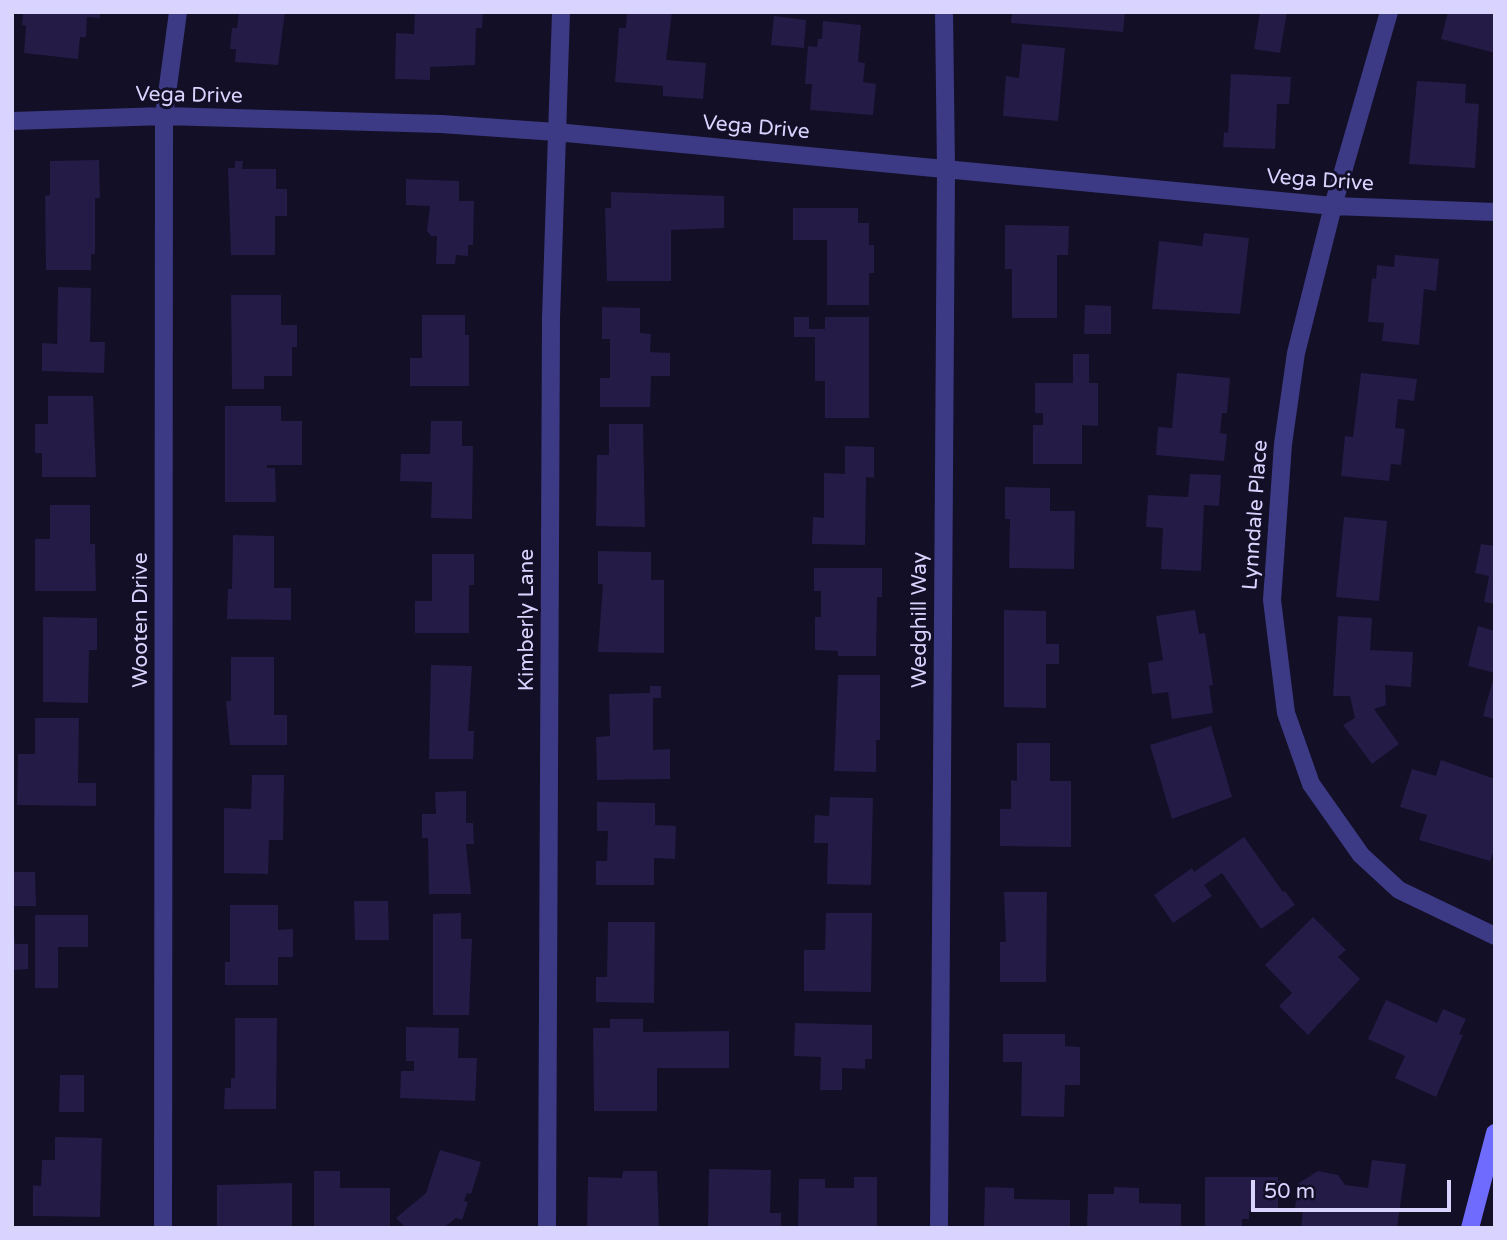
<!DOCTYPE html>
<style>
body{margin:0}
#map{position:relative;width:1507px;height:1240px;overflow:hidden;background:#130f26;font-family:"Varela Round",sans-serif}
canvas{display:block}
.frame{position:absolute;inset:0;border:14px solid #d9d4ff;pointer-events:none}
.scale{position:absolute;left:1251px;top:1180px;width:200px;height:32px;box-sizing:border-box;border:4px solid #d9d4ff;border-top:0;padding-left:9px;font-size:21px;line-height:24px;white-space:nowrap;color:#d9d4ff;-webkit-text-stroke:5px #130f26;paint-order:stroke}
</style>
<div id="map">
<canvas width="1507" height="1240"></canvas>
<div class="frame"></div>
<div class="scale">50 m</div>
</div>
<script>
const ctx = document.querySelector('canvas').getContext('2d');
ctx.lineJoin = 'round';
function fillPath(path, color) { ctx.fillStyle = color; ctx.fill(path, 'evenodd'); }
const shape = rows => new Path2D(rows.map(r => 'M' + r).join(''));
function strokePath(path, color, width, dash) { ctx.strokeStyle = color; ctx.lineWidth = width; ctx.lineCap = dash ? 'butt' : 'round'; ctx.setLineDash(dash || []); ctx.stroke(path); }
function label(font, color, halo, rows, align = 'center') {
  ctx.font = font + ' "Varela Round",sans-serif'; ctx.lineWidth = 6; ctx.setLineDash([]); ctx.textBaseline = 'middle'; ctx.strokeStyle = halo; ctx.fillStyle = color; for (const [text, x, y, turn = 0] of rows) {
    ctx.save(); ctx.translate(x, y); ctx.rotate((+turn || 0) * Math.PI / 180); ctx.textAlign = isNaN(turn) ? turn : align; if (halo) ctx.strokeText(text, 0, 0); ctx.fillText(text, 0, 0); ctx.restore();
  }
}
fillPath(shape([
 [23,12,100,12,100,18,87,17,86,37,80,37,78,59,24,53,26,26,22,25],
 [239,12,285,12,278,65,235,62,236,49,230,49,232,28,237,28],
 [415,12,483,12,482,28,476,28,475,65,430,67,430,80,395,79,396,33,414,34],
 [627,12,672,12,666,60,706,63,703,99,663,96,663,86,615,82,619,28,626,28],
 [1012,12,1125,12,1123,32,1011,23],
 [1260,12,1287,12,1280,53,1254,49],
 [1448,12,1495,12,1495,53,1441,39],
 [774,16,806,20,804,48,771,45],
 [823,21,861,25,858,62,865,63,863,82,876,84,873,115,810,110,812,84,805,84,808,46,817,47,818,39,822,39],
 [1022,44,1065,48,1058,121,1003,116,1006,76,1019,78],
 [1231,74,1291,77,1289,104,1277,104,1275,149,1223,147,1224,132,1228,133],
 [1417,81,1466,84,1465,103,1479,104,1475,168,1409,164],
 [99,160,100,198,95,198,95,254,91,254,91,270,46,270,45,196,50,195,50,161],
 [235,161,243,161,242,169,276,169,276,189,287,189,287,216,275,216,275,255,231,255,228,168,235,168],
 [406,179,459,181,459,201,474,201,473,245,468,245,468,256,456,255,455,264,436,264,437,236,431,236,427,231,430,206,406,205],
 [611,192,724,196,724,228,671,230,671,281,607,281,605,208,611,208],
 [793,208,858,208,858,223,869,223,869,245,874,245,874,273,869,273,869,305,827,305,827,240,793,240],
 [1005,225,1069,226,1068,255,1057,255,1057,318,1012,318,1012,269,1005,269],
 [1204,233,1249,238,1240,314,1152,309,1159,241,1202,246],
 [1395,255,1439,259,1436,291,1424,289,1419,345,1382,341,1384,323,1368,322,1372,278,1376,279,1377,265,1394,267],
 [58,287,91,288,90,342,105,342,104,373,42,371,42,343,57,344],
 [231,295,281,295,281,325,297,325,297,347,292,347,292,376,264,376,264,389,232,389],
 [1085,305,1111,306,1111,334,1084,334],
 [602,307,640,308,640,333,651,334,650,352,670,353,670,376,651,376,650,407,600,407,600,378,610,378,610,339,602,339],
 [422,315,465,315,465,335,469,335,469,386,410,386,410,358,422,358],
 [794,317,809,317,809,329,825,329,825,317,869,317,869,418,825,418,825,381,815,381,815,337,794,337],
 [1073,354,1089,354,1089,383,1098,383,1098,426,1082,425,1082,464,1033,464,1033,425,1043,425,1043,413,1035,413,1035,383,1073,383],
 [1177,373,1230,378,1227,413,1222,413,1220,433,1227,434,1224,461,1156,455,1158,427,1172,428],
 [1361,373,1417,379,1414,401,1398,399,1395,428,1405,429,1401,465,1391,464,1389,481,1341,476,1345,436,1353,437],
 [48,396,93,396,96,477,42,477,42,453,35,453,35,424,48,424],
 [225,406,281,406,281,421,302,421,302,465,267,465,267,468,275,468,276,502,225,502],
 [431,421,462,421,462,446,473,446,472,519,431,518,432,482,400,481,401,454,430,454],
 [609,424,643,424,645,527,596,526,597,455,609,455],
 [845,446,874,447,874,478,866,477,865,545,812,544,813,517,824,518,824,473,845,474],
 [1190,474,1221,475,1219,506,1204,505,1201,571,1161,569,1163,528,1146,527,1148,495,1188,497],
 [1005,487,1050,488,1050,511,1075,511,1074,569,1009,568,1010,519,1005,519],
 [50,505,90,505,90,544,95,544,96,591,35,591,35,539,50,539],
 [1344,517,1387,521,1379,601,1336,597],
 [233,535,274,536,274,588,291,588,291,620,227,619,228,589,232,589],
 [1481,544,1495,546,1495,604,1484,602,1489,576,1475,573],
 [598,551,651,552,651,580,664,580,664,653,598,652,603,584,598,584],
 [432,554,474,554,474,585,469,585,469,633,415,633,415,601,432,601],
 [814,568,882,568,882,597,877,597,876,656,838,656,838,651,815,650,815,617,821,617,821,591,814,591],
 [1004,610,1046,611,1046,644,1059,644,1059,664,1046,664,1046,708,1004,707],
 [1195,610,1199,634,1205,633,1213,685,1209,686,1213,713,1172,719,1168,692,1152,694,1148,663,1163,660,1156,616],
 [1338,616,1372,618,1370,650,1413,652,1411,687,1385,685,1386,705,1374,709,1399,744,1372,764,1343,725,1355,718,1350,696,1333,696],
 [43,617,97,618,97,650,89,650,88,703,43,702],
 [1478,626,1495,631,1495,673,1468,666],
 [231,657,274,657,274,715,287,715,287,745,230,745,226,701,231,701],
 [431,665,472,666,468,731,474,731,473,759,429,759],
 [838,675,880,675,880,740,876,740,876,772,834,771],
 [1494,676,1495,676,1495,719,1483,716],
 [650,686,661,686,661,698,653,698,653,750,670,749,670,779,597,780,596,737,610,736,609,694,650,693],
 [35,718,79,718,78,783,96,783,96,806,17,805,18,754,35,754],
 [1211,726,1232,797,1172,819,1150,745],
 [1017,743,1050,743,1050,781,1071,781,1071,847,1000,846,1000,809,1011,809,1011,780,1017,781],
 [1441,760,1495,779,1495,847,1490,861,1419,840,1427,815,1400,807,1412,769,1436,776],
 [252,775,284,775,283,840,269,840,268,874,224,873,224,808,251,809],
 [466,791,466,823,473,823,474,844,466,844,471,894,429,894,428,838,422,838,422,814,436,814,435,792],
 [830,797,873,798,871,885,827,884,828,843,814,843,815,815,829,816],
 [597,802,655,803,655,825,676,826,675,859,654,858,654,885,596,885,596,861,607,861,608,831,597,831],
 [1244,837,1283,892,1285,891,1295,905,1261,929,1222,873,1204,885,1212,896,1173,923,1154,895,1192,868,1194,872],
 [12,872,35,872,36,906,12,906],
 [1004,892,1047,892,1046,982,1000,982,1000,942,1006,942],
 [354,901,388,901,389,940,355,940],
 [230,905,278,905,278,930,293,929,293,957,278,957,278,985,225,985,225,962,230,962],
 [461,913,461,939,472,939,469,1015,433,1015,433,914],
 [826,913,872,913,871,992,804,991,804,950,825,950],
 [35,915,88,915,88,947,58,947,58,988,35,988],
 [1313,917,1346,950,1338,957,1360,979,1308,1035,1279,1006,1292,993,1265,965],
 [12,919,15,944,28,944,28,969,12,970],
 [608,922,655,922,654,1003,596,1002,596,977,607,977],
 [1386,1000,1437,1023,1443,1009,1466,1019,1459,1034,1463,1035,1436,1097,1395,1078,1405,1056,1368,1039],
 [235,1018,277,1018,276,1109,224,1109,225,1088,231,1088,231,1078,235,1078],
 [610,1019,643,1019,643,1032,729,1031,729,1068,657,1068,657,1111,594,1111,593,1028,610,1028],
 [795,1023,872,1025,872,1059,865,1059,865,1069,842,1068,842,1090,820,1090,821,1057,794,1056],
 [406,1027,459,1028,458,1058,477,1058,475,1101,400,1098,401,1071,414,1071,414,1061,406,1061],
 [1003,1034,1065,1034,1065,1046,1080,1047,1080,1085,1065,1085,1064,1117,1021,1116,1022,1062,1003,1062],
 [60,1075,84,1075,84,1112,59,1112],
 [55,1137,102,1138,100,1217,33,1216,33,1185,41,1186,42,1160,55,1160],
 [440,1150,481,1162,471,1194,467,1193,464,1201,468,1202,462,1220,456,1218,443,1228,406,1228,396,1218,426,1193],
 [1372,1160,1406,1164,1397,1228,1301,1228,1303,1210,1295,1208,1299,1183,1318,1171,1338,1175,1345,1185,1368,1188],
 [709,1169,771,1170,770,1213,781,1213,781,1228,708,1228],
 [314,1171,340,1171,340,1188,390,1188,390,1228,314,1228],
 [623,1171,657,1171,659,1228,587,1228,588,1177,622,1178],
 [854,1177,877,1177,877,1228,798,1228,799,1179,825,1179,825,1188,854,1188],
 [1205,1177,1278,1177,1278,1181,1286,1181,1286,1191,1278,1191,1278,1211,1249,1211,1249,1219,1242,1219,1242,1228,1205,1228],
 [292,1183,292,1228,217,1228,217,1185],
 [985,1187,1014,1188,1014,1199,1070,1200,1070,1228,984,1228],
 [1114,1187,1139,1188,1139,1203,1181,1204,1181,1228,1087,1228,1088,1194,1114,1194]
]), '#241b47');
strokePath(shape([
 [1389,12,1333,206,1296,353,1283,444,1272,600,1286,713,1311,784,1361,855,1399,890,1495,936],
 [12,121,164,116,441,124,556,132,1333,206,1495,212],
 [163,1228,164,116,178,12],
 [547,1228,551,318,561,12],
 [939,1228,946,169,944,12]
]), '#3d3a85', 18);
strokePath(shape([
 [1470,1228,1495,1133]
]), '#6f6bff', 18);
label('21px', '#d9d4ff', '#130f26', [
 ["Vega Drive",189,96,1],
 ["Vega Drive",756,128,5],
 ["Vega Drive",1320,181,4],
 ["Lynndale Place",1256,515,-86],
 ["Wooten Drive",141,620,-90],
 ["Kimberly Lane",527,620,-90],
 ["Wedghill Way",920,620,-90]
]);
</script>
